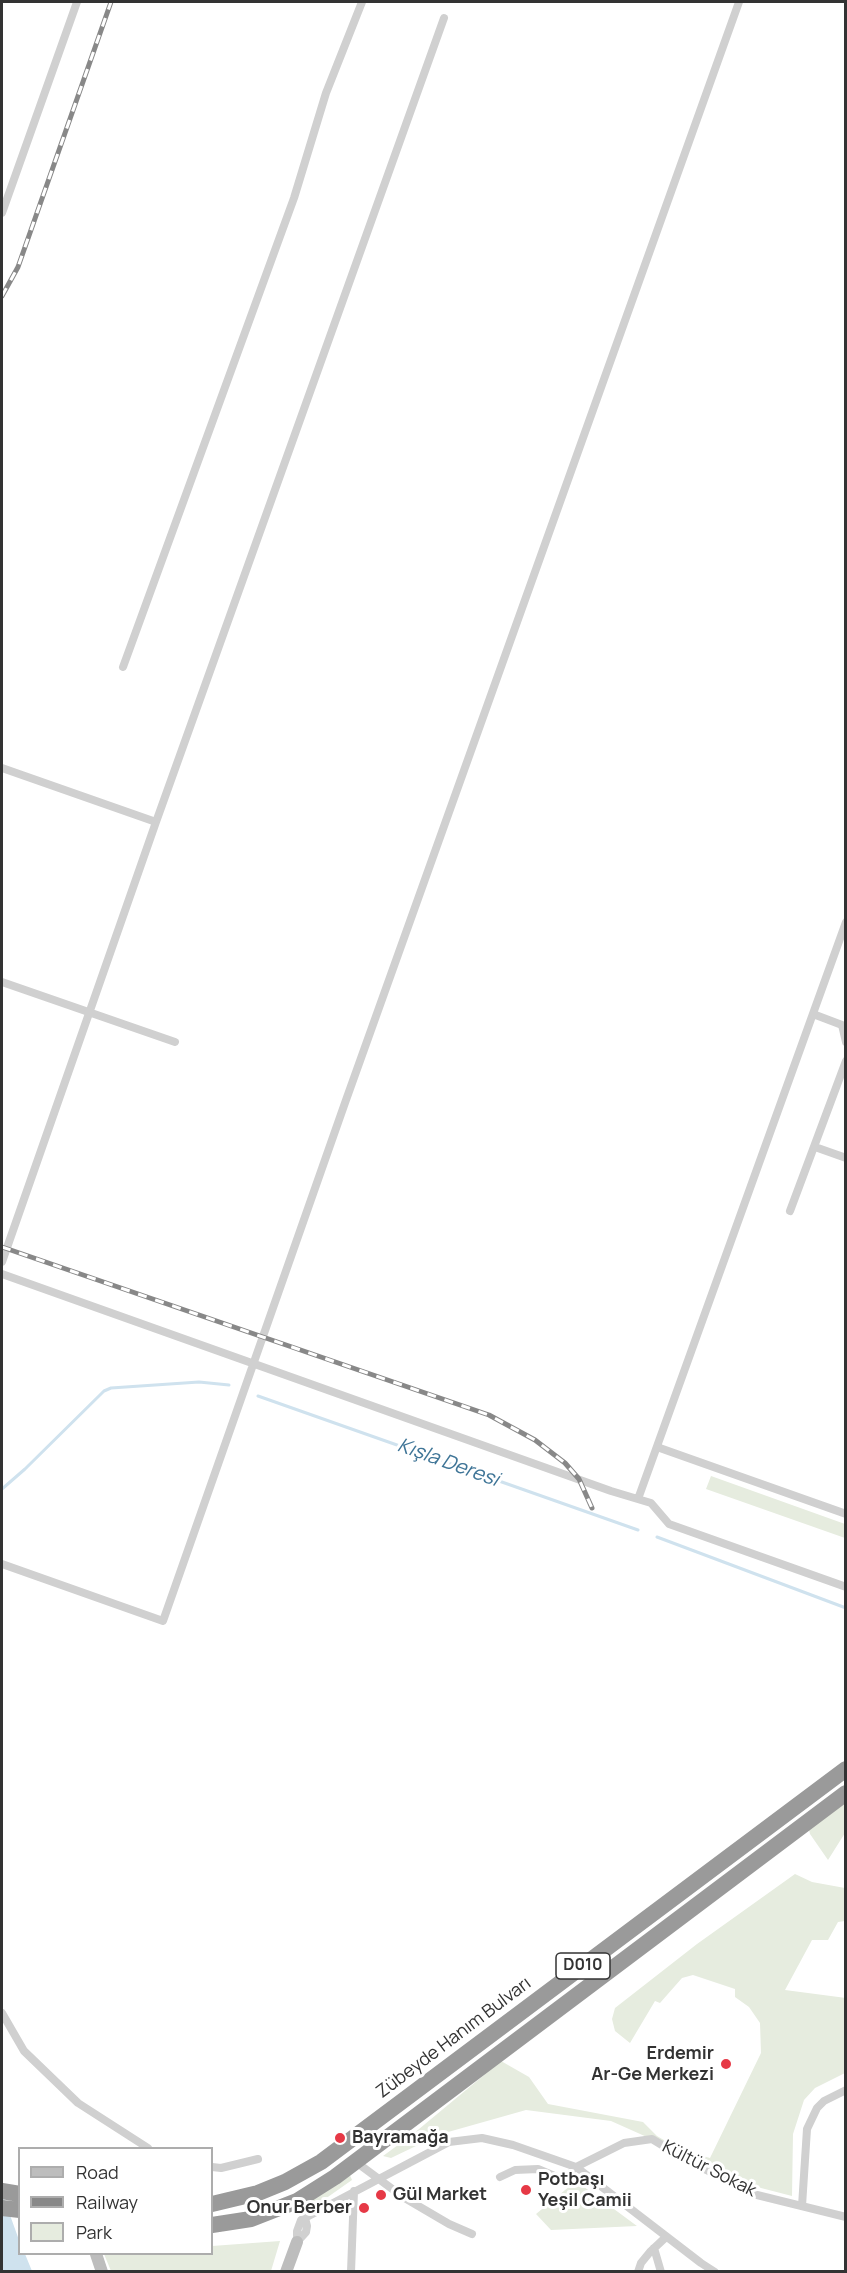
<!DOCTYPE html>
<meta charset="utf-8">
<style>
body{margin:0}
#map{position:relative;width:847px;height:2273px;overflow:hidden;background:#fff;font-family:Manrope,sans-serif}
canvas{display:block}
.frame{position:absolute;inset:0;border:3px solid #333;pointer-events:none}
.legend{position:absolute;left:18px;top:2147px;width:195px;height:108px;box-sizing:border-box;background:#fff;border:2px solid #adadad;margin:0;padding:8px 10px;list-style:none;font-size:18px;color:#333}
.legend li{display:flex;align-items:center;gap:12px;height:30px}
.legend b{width:30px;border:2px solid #adadad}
</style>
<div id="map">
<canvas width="847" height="2273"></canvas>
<div class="frame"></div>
<ul class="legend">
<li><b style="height:8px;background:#bdbdbd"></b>Road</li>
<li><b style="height:8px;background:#888"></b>Railway</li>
<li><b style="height:16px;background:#e6ecdf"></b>Park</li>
</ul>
</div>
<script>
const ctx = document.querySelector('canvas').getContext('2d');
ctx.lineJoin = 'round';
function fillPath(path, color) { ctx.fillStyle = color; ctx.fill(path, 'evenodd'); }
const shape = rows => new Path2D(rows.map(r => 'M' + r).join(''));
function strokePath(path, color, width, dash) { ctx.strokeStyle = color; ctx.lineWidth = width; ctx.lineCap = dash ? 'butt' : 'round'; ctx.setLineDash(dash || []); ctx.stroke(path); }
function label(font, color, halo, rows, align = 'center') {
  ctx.font = font + ' Manrope,sans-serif'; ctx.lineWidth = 6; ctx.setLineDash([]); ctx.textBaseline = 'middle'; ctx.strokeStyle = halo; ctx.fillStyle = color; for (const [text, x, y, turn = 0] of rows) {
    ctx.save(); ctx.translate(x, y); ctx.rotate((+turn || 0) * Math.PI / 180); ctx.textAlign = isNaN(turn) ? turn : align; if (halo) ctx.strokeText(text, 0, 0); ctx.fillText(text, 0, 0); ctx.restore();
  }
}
fillPath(shape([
 [711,1476,845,1524,845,1538,706,1489],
 [845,1801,845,1833,828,1860,810,1834,809,1830],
 [795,1874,812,1882,845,1888,845,1921,838,1922,828,1940,812,1940,785,1990,846,1998,845,2073,815,2088,804,2100,793,2134,792,2196,761,2188,611,2121,526,2110,441,2134,391,2158,383,2156,413,2134,501,2061,529,2077,548,2104,643,2122,657,2136,679,2149,710,2158,761,2053,760,2023,749,2007,735,1997,735,1989,693,1975,682,1978,660,2003,655,2001,630,2043,615,2031,612,2019,615,2008,697,1944],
 [349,2173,352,2180,308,2211,304,2208,304,2204],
 [576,2181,637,2226,551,2230,536,2214],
 [280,2241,271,2271,111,2271,104,2254,212,2254,212,2246]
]), '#e6ecdf');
fillPath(shape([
 [2,2193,19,2240,20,2254,25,2254,32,2271,2,2271]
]), '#cfe2ee');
strokePath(shape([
 [258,1396,638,1530],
 [2,1489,25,1469,104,1391,111,1388,199,1382,229,1385],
 [657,1537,846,1608]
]), '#cfe2ee', 3);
strokePath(shape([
 [2,213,77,2],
 [123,667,294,198,326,93,362,2],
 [2,768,156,822,2,1262],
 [156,822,444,18],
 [2,982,175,1042],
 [813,1014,842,1025,846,1042],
 [815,1147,846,1158],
 [790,1211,846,1061],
 [2,1274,611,1491,651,1503,669,1524,846,1587],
 [657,1447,846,1514],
 [638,1499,846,922],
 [2,1564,163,1621,346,1100,739,2],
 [2,2013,24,2051,78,2103,148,2148],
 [356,2162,403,2197,449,2224,472,2234],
 [212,2167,221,2168,258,2159],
 [500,2177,515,2170,538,2169,564,2180,576,2167,624,2143,652,2139,688,2161,757,2195,846,2217],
 [802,2206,807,2129,817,2108,824,2101,846,2090],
 [297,2242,297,2231,301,2220,449,2142,482,2138,513,2145,576,2167,701,2263,715,2272],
 [297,2242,306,2232,307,2226,305,2218],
 [654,2248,661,2272],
 [351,2272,354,2191],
 [638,2272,641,2263,650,2252,666,2237]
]), '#d0d0d0', 8);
strokePath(shape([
 [96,2254,102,2272],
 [286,2272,297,2242]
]), '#bdbdbd', 12);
strokePath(shape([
 [2,2191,20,2194],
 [212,2204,258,2193,285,2182,321,2162,846,1769],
 [2,2208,20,2210],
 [212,2225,251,2219,297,2201,335,2177,846,1793]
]), '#9a9a9a', 16);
const rail = shape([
 [2,296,18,267,111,2],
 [2,1247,489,1415,535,1440,565,1463,579,1479,592,1508]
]);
strokePath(rail, '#888', 5);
strokePath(rail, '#fff', 3, [9]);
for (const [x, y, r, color] of [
 [726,2064,6,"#e63946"],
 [340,2138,6,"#e63946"],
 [526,2190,6,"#e63946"],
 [381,2195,6,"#e63946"],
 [364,2208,6,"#e63946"]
]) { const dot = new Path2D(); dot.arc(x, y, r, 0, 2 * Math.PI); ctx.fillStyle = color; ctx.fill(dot); strokePath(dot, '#fff', 2); }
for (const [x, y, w] of [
 [583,1966,54]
]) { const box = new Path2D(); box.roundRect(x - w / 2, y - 13, w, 26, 4.5); ctx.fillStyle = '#fff'; ctx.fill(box); strokePath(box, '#333', 1.5); }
label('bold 16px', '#333', null, [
 ["D010",583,1966]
]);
label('18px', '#333', '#fff', [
 ["Zübeyde Hanım Bulvarı",454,2038,-37],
 ["Kültür Sokak",709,2169,27]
]);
label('bold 18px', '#333', '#fff', [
 ["Erdemir",714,2054,"right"],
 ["Ar-Ge Merkezi",714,2075,"right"],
 ["Bayramağa",352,2138],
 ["Potbaşı",538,2180],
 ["Yeşil Camii",538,2201],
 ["Gül Market",393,2195],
 ["Onur Berber",352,2208,"right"]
], 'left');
label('italic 20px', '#3f7597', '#fff', [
 ["Kışla Deresi",448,1463,20]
]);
</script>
